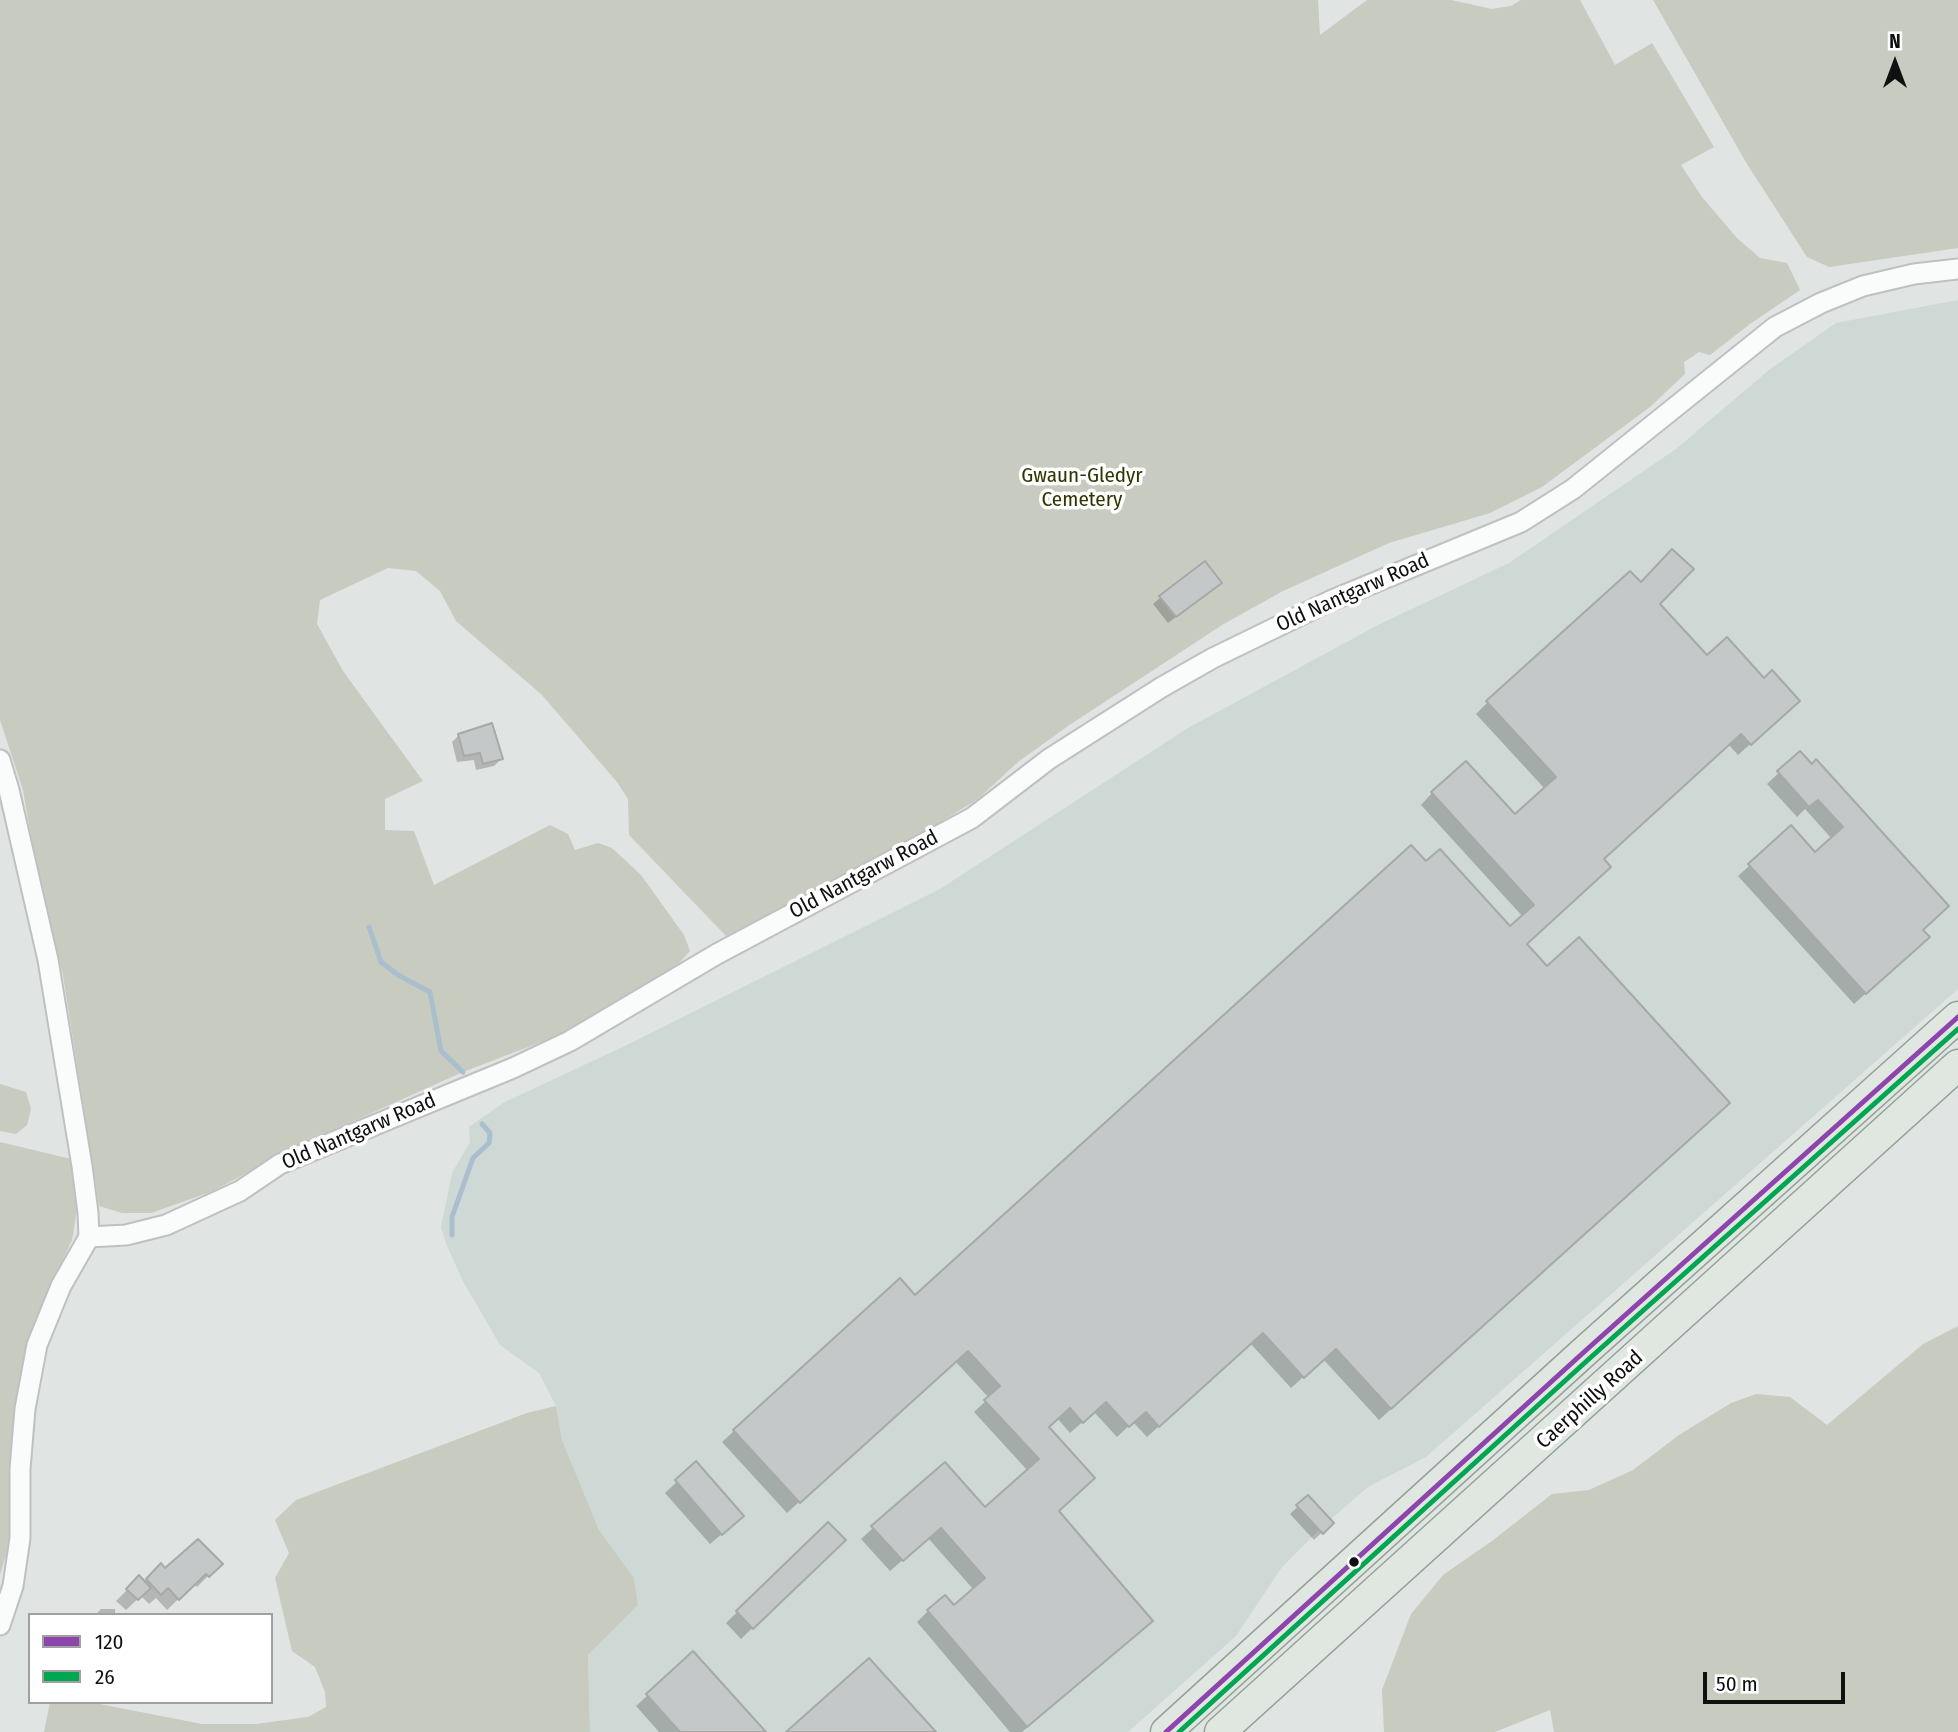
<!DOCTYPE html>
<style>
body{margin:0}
#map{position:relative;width:1958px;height:1732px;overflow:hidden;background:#e0e4e3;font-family:"Fira Sans Condensed",sans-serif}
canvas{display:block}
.legend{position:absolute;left:28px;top:1613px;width:245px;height:91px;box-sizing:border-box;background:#fff;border:2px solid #9fa09f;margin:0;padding:9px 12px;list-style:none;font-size:21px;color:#0f1110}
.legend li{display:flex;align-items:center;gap:14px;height:35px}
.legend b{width:35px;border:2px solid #9fa09f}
.north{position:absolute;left:1860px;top:28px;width:70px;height:70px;-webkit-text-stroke:5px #fff;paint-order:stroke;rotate:0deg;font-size:19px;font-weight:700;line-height:28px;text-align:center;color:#0f1110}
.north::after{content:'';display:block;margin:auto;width:24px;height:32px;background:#0f1110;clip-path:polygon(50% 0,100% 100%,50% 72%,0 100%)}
.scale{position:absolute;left:1703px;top:1672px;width:142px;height:32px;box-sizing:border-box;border:4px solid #0f1110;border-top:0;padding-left:9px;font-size:21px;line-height:24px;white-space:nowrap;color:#0f1110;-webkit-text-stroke:5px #fff;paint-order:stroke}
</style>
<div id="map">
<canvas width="1958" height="1732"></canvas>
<ul class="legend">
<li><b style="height:9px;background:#8e44ad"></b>120</li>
<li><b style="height:9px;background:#00a651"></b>26</li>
</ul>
<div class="north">N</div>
<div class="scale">50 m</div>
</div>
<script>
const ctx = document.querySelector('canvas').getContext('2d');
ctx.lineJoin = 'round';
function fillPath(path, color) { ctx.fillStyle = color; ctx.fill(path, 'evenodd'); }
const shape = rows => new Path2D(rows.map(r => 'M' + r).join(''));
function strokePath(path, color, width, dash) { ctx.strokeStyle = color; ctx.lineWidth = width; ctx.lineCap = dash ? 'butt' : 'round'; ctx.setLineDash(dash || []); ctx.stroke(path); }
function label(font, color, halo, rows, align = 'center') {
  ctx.font = font + ' "Fira Sans Condensed",sans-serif'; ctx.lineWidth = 7; ctx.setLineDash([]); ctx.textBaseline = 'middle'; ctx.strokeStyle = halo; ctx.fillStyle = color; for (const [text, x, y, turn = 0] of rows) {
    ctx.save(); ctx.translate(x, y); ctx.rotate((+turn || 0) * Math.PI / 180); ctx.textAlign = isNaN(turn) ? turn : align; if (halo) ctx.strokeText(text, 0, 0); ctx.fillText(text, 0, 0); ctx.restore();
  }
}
fillPath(shape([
 [1958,300,1958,989,1426,1457,1368,1487,1323,1526,1282,1567,1236,1636,1128,1732,590,1732,588,1655,638,1605,634,1578,599,1530,562,1440,556,1406,539,1373,500,1345,463,1281,447,1246,441,1227,452,1173,470,1142,469,1127,503,1103,631,1043,940,889,1188,728,1378,625,1509,563,1676,449,1769,370,1836,323]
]), '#ced8d5');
fillPath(shape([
 [0,0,1318,0,1320,35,1367,0,1451,0,1492,9,1511,6,1521,0,1580,0,1615,65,1652,43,1714,147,1681,165,1702,197,1737,238,1760,258,1787,263,1800,290,1750,324,1710,355,1699,352,1684,362,1685,374,1650,407,1542,487,1490,513,1389,543,1283,591,1222,625,1068,726,1018,762,978,799,913,839,820,889,726,936,629,835,628,799,617,782,541,694,456,621,440,591,416,571,388,568,320,600,317,624,343,671,423,781,385,799,385,830,414,831,434,885,550,825,568,834,575,850,598,843,612,848,641,875,684,935,690,951,680,962,631,996,562,1034,463,1072,289,1150,213,1191,151,1213,122,1213,99,1206,63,975,39,883,23,790,0,720],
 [1653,0,1958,0,1958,248,1829,267,1807,257,1747,164],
 [0,1084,26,1092,31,1109,27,1125,16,1134,0,1131],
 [0,1142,71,1159,77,1185,77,1210,72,1240,33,1325,23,1361,14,1440,12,1535,0,1575],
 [1958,1326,1958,1732,1554,1732,1550,1710,1495,1732,1384,1732,1382,1690,1411,1614,1443,1575,1492,1541,1552,1494,1589,1490,1633,1470,1679,1435,1731,1403,1756,1394,1790,1397,1827,1425,1923,1344],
 [556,1406,562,1440,599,1530,634,1578,638,1605,588,1655,590,1732,44,1732,50,1702,89,1702,202,1724,256,1724,308,1717,326,1707,325,1692,315,1667,292,1651,275,1578,289,1553,275,1520,296,1500,527,1413]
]), '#c7cbc0');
fillPath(shape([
 [1212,590,1168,623,1153,604,1161,597],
 [1658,604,1707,658,1786,712,1738,755,1728,744,1602,860,1525,944,1547,968,1716,1114,1379,1420,1323,1359,1291,1388,1250,1343,1147,1437,1133,1422,1117,1437,1094,1412,1070,1433,1057,1418,1047,1428,1057,1511,1139,1632,1022,1732,1010,1732,917,1622,928,1611,953,1607,974,1590,928,1538,890,1571,861,1539,873,1528,985,1510,1028,1471,974,1412,989,1398,955,1361,787,1513,722,1442,734,1431,915,1297,1426,864,1510,928,1523,917,1421,805,1432,793,1515,817,1545,789,1476,714,1488,702],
 [459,735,501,759,494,766,476,770,474,760,457,762,452,742],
 [1800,753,1921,930,1916,948,1854,1004,1738,876,1791,828,1815,855,1832,839,1805,809,1797,817,1767,784],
 [696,1464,730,1527,710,1544,665,1493],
 [1308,1497,1332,1523,1314,1540,1290,1514],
 [828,1524,843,1540,741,1639,726,1623],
 [220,1564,197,1587,194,1584,167,1610,156,1598,149,1604,141,1596,126,1610,116,1601,139,1578,144,1583,161,1566,165,1570],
 [101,1609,115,1609,115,1615,95,1615],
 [693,1654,764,1732,659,1732,636,1706]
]), '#0003');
strokePath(shape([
 [369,927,381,962,398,975,430,992,441,1051,463,1072],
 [452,1235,452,1217,473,1158,489,1143,490,1133,482,1124]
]), '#a9bfcd', 5);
const building = shape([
 [1672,549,1694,569,1660,604,1707,655,1727,637,1764,678,1772,670,1800,701,1751,745,1741,734,1604,859,1611,867,1527,944,1547,966,1579,937,1730,1103,1391,1409,1336,1349,1304,1378,1263,1333,1159,1427,1146,1412,1129,1427,1106,1402,1083,1423,1070,1408,1049,1427,1095,1478,1059,1511,1153,1621,1027,1727,927,1610,945,1595,954,1605,985,1578,941,1528,903,1561,871,1526,945,1462,985,1507,1039,1459,984,1400,1000,1386,968,1351,800,1503,733,1430,900,1278,915,1295,1411,845,1426,861,1440,849,1510,926,1534,905,1431,792,1466,761,1515,814,1556,777,1486,701,1630,571,1641,582,1672,549],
 [1205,561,1222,583,1176,617,1159,596,1205,561],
 [492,723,503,759,483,764,480,753,464,756,458,734,492,723],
 [1800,751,1812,764,1816,759,1949,906,1923,930,1930,937,1866,994,1748,864,1791,825,1815,852,1843,827,1818,800,1809,807,1777,771,1800,751],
 [696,1461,744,1516,722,1535,675,1480,696,1461],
 [1308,1495,1334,1523,1323,1534,1296,1505,1308,1495],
 [828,1522,846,1540,753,1629,736,1611,828,1522],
 [198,1539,223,1564,209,1577,206,1574,179,1600,168,1588,161,1595,146,1579,161,1563,165,1568,198,1539],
 [139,1575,151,1588,138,1600,126,1589,139,1575],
 [693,1651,766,1732,680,1732,646,1694,693,1651],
 [869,1658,936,1732,786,1732,869,1658]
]);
fillPath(building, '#c5c8c8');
strokePath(building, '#a6a9a8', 2);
const minor = shape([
 [0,760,9,790,48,960,82,1166,88,1213,89,1237],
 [0,1625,13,1586,20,1538,20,1469,25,1409,37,1345,61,1286,89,1237,126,1235,166,1225,240,1191,280,1164,513,1068,570,1041,717,954,972,818,1049,759,1162,687,1213,658,1330,601,1521,522,1573,489,1775,327,1821,303,1863,286,1914,274,1958,269]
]);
const primary = shape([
 [1166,1732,1584,1352,1958,1017],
 [1220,1732,1958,1065]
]);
strokePath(minor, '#bfc1c1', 23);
strokePath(primary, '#93a296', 33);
strokePath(minor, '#fafbfb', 19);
strokePath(primary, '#dfe7e0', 30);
strokePath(shape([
 [1166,1732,1584,1352,1958,1017]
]), '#8e44ad', 5);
strokePath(shape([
 [1179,1732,1590,1358,1958,1029]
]), '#00a651', 5);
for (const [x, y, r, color] of [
 [1354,1562,6,"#0f1110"]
]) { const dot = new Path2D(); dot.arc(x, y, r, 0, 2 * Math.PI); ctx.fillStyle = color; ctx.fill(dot); strokePath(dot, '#fff', 2.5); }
label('21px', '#313600', '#fff', [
 ["Gwaun-Gledyr",1082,476],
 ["Cemetery",1082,500]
]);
label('21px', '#0f1110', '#fff', [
 ["Old Nantgarw Road",1353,593,-24],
 ["Old Nantgarw Road",864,875,-28],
 ["Old Nantgarw Road",359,1132,-23],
 ["Caerphilly Road",1590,1400,-42]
]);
</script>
